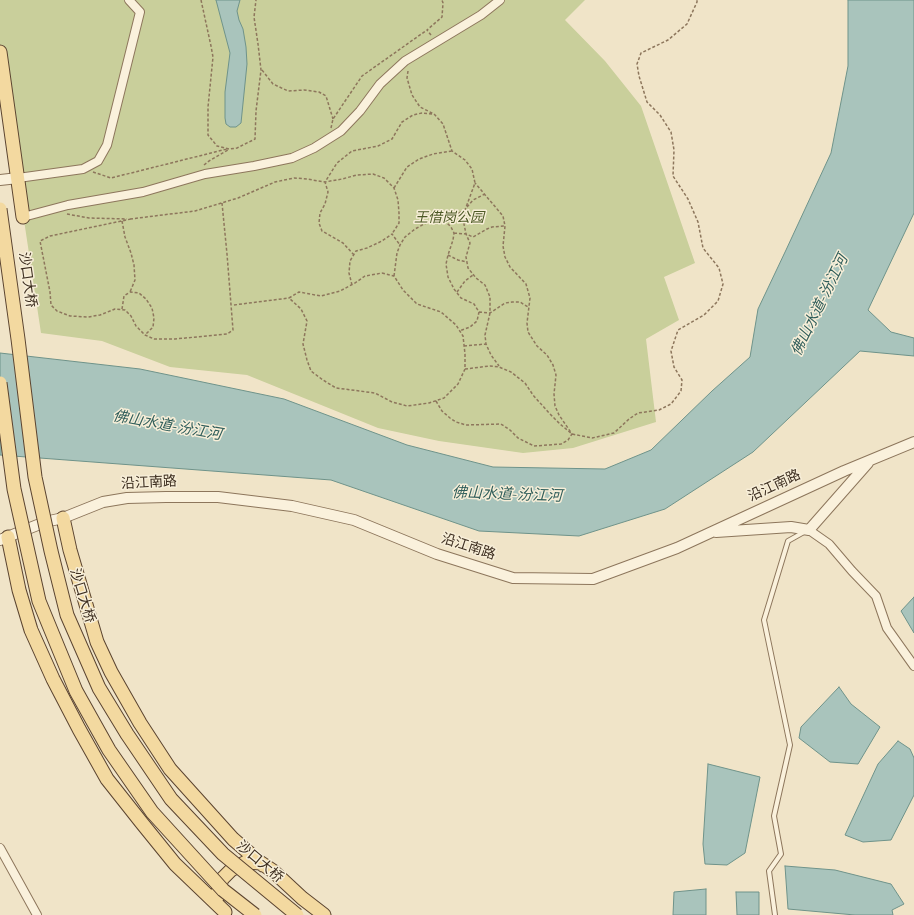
<!DOCTYPE html>
<meta charset="utf-8">
<style>
body{margin:0}
canvas{display:block;background:#f0e4c8}
</style>
<canvas width="914" height="915"></canvas>
<script>
const ctx = document.querySelector('canvas').getContext('2d');
ctx.lineJoin = 'round';
function fillPath(path, color) { ctx.fillStyle = color; ctx.fill(path, 'evenodd'); }
const shape = rows => new Path2D(rows.map(r => 'M' + r).join(''));
function strokePath(path, color, width, dash) { ctx.strokeStyle = color; ctx.lineWidth = width; ctx.lineCap = dash ? 'butt' : 'round'; ctx.setLineDash(dash || []); ctx.stroke(path); }
function label(font, color, halo, rows, align = 'center') {
  ctx.font = font + ' Spectral,"Noto Sans SC",serif'; ctx.lineWidth = 3; ctx.setLineDash([]); ctx.textBaseline = 'middle'; ctx.strokeStyle = halo; ctx.fillStyle = color; for (const [text, x, y, turn = 0] of rows) {
    ctx.save(); ctx.translate(x, y); ctx.rotate((+turn || 0) * Math.PI / 180); ctx.textAlign = isNaN(turn) ? turn : align; if (halo) ctx.strokeText(text, 0, 0); ctx.fillText(text, 0, 0); ctx.restore();
  }
}
fillPath(shape([
 [0,0,585,0,565,20,605,61,641,106,695,263,664,277,679,320,646,339,656,422,573,448,523,453,439,441,378,428,247,375,170,367,102,341,41,333,0,61]
]), '#c9cf9b');
const water = shape([
 [216,0,240,0,237,11,239,20,243,29,246,47,247,64,241,123,236,127,230,127,226,124,225,118,225,92,230,53,216,0],
 [848,0,914,0,914,213,868,310,891,332,914,338,914,356,860,351,753,452,665,509,579,536,479,531,331,480,0,455,0,353,140,369,284,399,407,445,493,467,605,469,651,450,712,391,750,357,758,309,786,250,831,153,848,66,848,0],
 [914,597,914,633,901,611,914,597],
 [839,687,851,704,880,727,858,764,830,762,799,738,801,727,839,687],
 [898,741,910,749,914,758,914,795,891,840,863,842,845,835,878,764,898,741],
 [708,764,760,777,745,853,727,865,705,864,703,844,708,764],
 [785,866,835,870,891,884,904,904,892,910,893,915,855,915,788,909,785,866],
 [706,889,706,915,673,915,674,892,706,889],
 [736,892,759,892,759,915,737,915,736,892]
]);
fillPath(water, '#a9c4bc');
strokePath(water, '#6f938a', 1);
const service = shape([
 [775,915,769,871,781,854,774,816,790,745,764,620,788,541,804,532]
]);
const minor = shape([
 [18,178,83,169,98,161,107,145,140,12,129,0],
 [23,217,68,205,143,192,205,174,254,166,292,158,314,148,341,131,360,111,380,84,405,61,481,15,500,0],
 [809,530,829,544,852,571,876,596,887,628,914,666],
 [0,848,37,915]
]);
const tertiary = shape([
 [0,180,18,178],
 [716,532,791,527,809,530,868,463],
 [0,540,45,522,63,518,103,502,127,498,166,497,218,497,292,506,354,520,437,554,513,578,593,579,677,548,844,471,914,442]
]);
const primary = shape([
 [0,52,23,217],
 [63,518,70,550,97,642,111,672,140,723,170,769,233,839,263,865],
 [8,537,19,590,31,630,53,679,79,729,107,779,141,822,175,864,225,912],
 [218,896,217,894,222,879,231,870,246,862,261,863,273,871,302,898,324,915]
]);
strokePath(service, '#8d765c', 6);
strokePath(minor, '#8d765c', 10);
strokePath(tertiary, '#8d765c', 12);
strokePath(primary, '#5b4430', 15);
strokePath(shape([
 [201,0,211,46,213,57,208,107,208,135,217,146,229,149,237,148,255,139,256,111,261,70,258,44,254,17,256,0],
 [431,35,427,30,442,17,443,3,442,0],
 [262,70,273,84,288,91,304,90,319,92,326,96,333,119],
 [408,71,407,78,412,95,420,107,434,114,443,124,452,151,465,160,472,169,475,183,465,210,464,224,466,234,470,243,466,257,468,268,476,278,485,285,490,297,490,313,485,335,486,344,491,355,499,366],
 [331,128,333,119,362,76,427,30],
 [204,165,209,161,228,150],
 [93,172,111,178,227,149],
 [394,188,407,167,419,159,433,154,452,151],
 [467,207,473,200,485,194],
 [67,214,89,218,127,219],
 [130,219,195,211,238,198,275,182,294,178,307,179,318,181,325,182,342,179,357,175,373,174,384,178,394,188,398,200,399,213,399,223,392,234],
 [131,219,50,236,40,241,50,292,51,305,57,311,70,316,88,317,100,315,115,309,125,310,131,316,136,326,145,335,154,339,175,339,227,334,233,330,227,254,222,203],
 [445,220,465,210],
 [122,221,125,237,131,253,134,265,135,280,130,292],
 [454,233,466,234,473,237,487,229,492,227,505,226],
 [354,255,343,243,322,231,319,223,320,213,325,204,328,192,325,182,337,163,352,151,378,146,392,139,402,122,413,115,422,113,433,114],
 [448,255,458,260,467,262],
 [382,273,394,276,403,290,417,304,441,312,456,325,463,336,465,354,465,369,458,384,444,398,429,403,407,406,392,402,375,393,336,388,323,380,311,371,307,360,303,344,307,321,301,309,289,298,299,292,321,296,340,291,355,283,365,276,382,273],
 [394,276,397,253,400,245,405,237,415,229,426,223,444,220,451,227,454,233,453,240,448,255,446,264,448,277,454,289,461,298,474,304,479,312,477,321,470,327,459,331],
 [352,285,349,273,350,261,356,251,367,248,382,241,392,234,400,245],
 [457,292,465,281,473,275],
 [234,305,289,298],
 [122,309,124,296,130,292,139,293,146,299,152,308,154,318,153,327,145,335],
 [479,312,490,313,505,303,512,302,520,302,528,307],
 [464,346,486,344],
 [465,369,490,366,499,367,511,372,525,383,533,395,549,413,560,424,572,434,592,438,614,433,629,419,638,413,659,410,671,404,681,391,682,380,674,367,671,351,678,330,704,315,718,301,723,284,719,268,703,248,698,222,688,199,673,176,674,150,671,132,660,115,647,102,639,76,637,64,641,53,668,40,687,24,697,2,697,0],
 [436,401,442,411,450,418,456,422,466,425,501,424,510,430,518,438,534,446,561,444,568,440,572,434,559,415,555,406,554,394,556,375,553,365,547,355,537,346,528,332,527,323,530,298,526,284,510,267,505,257,503,246,505,226,503,216,475,183]
]), '#8d765c', 1.5, [3, 2]);
strokePath(service, '#faf1dc', 4);
strokePath(minor, '#faf1dc', 8);
strokePath(tertiary, '#faf1dc', 10);
strokePath(primary, '#f3d9a0', 13);
const primaryBridge = shape([
 [0,209,18,339,35,477,51,551,67,615,99,688,127,734,171,799,223,854,297,915],
 [0,383,14,489,39,601,76,691,109,750,152,812,223,890,255,915]
]);
strokePath(primaryBridge, '#5b4430', 15, []);
strokePath(primaryBridge, '#f3d9a0', 13);
label('italic 14px', '#4d5a26', '#f7eed8', [
 ["王借岗公园",449,219]
]);
label('14px', '#3d2e20', '#f7eed8', [
 ["沙口大桥",26,280,82],
 ["沿江南路",149,484,-3],
 ["沿江南路",775,487,-25],
 ["沿江南路",468,548,18],
 ["沙口大桥",81,596,73],
 ["沙口大桥",259,863,40]
]);
label('italic 15px', '#2f5d5a', '#f7eed8', [
 ["佛山水道-汾江河",821,306,-64],
 ["佛山水道-汾江河",167,427,10],
 ["佛山水道-汾江河",507,496,2]
]);
</script>
